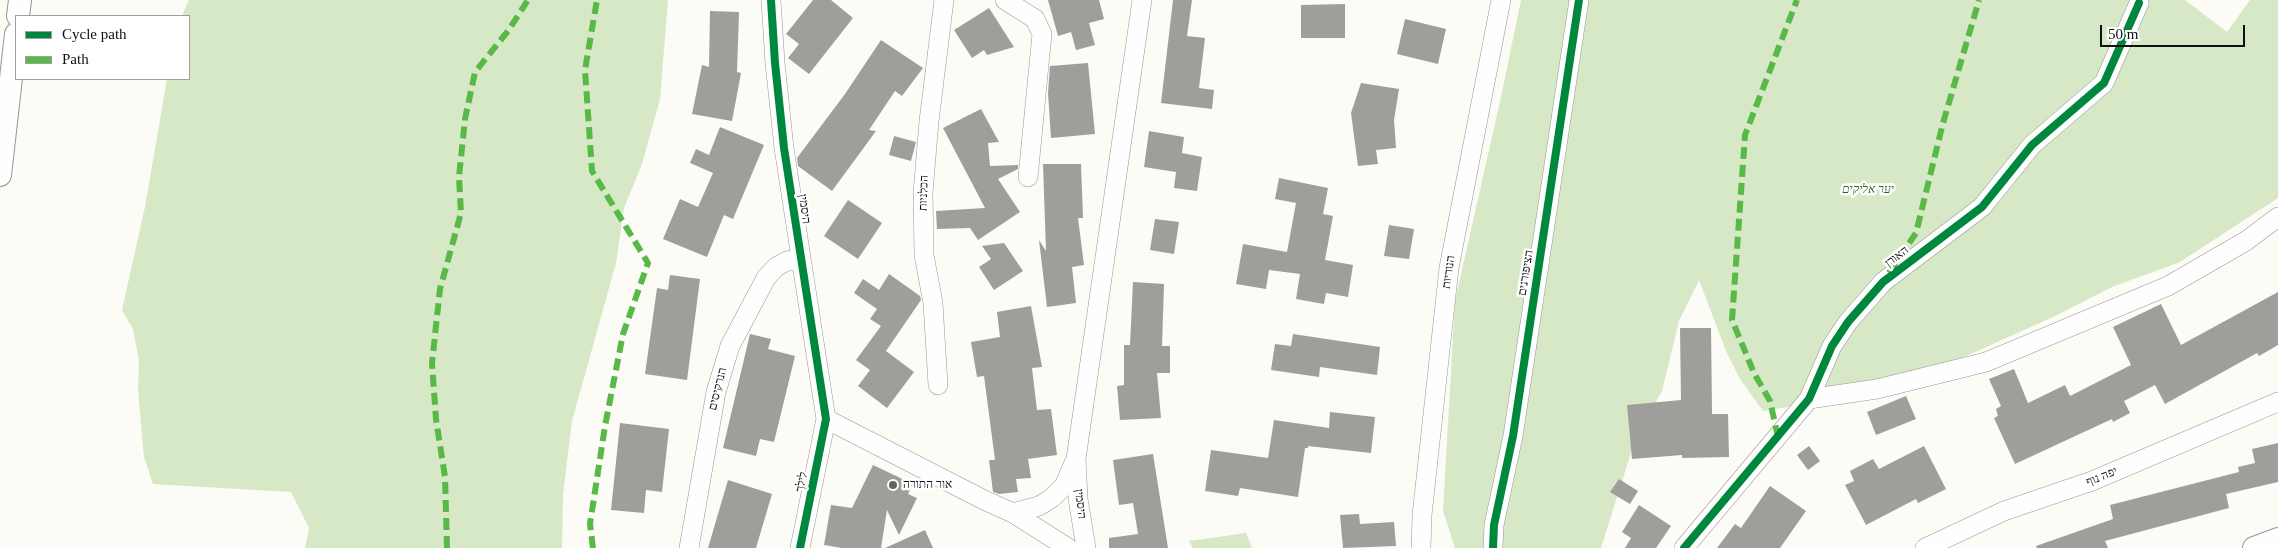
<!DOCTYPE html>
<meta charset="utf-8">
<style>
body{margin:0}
#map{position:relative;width:2278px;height:548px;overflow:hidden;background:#fcfbf6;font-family:"Times New Roman",serif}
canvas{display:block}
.legend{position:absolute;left:15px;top:15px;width:175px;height:65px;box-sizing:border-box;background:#fff;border:1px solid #9f9f9f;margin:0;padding:6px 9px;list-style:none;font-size:15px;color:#101010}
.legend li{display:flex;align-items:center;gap:10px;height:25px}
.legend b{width:25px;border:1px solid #9f9f9f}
.scale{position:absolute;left:2100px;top:25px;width:145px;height:22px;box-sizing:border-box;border:2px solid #101010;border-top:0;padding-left:6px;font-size:15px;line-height:18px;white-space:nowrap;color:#101010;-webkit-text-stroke:4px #fff;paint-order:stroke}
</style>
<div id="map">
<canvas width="2278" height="548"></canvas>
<ul class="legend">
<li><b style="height:6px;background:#00873e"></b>Cycle path</li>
<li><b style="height:6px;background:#58b947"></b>Path</li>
</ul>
<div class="scale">50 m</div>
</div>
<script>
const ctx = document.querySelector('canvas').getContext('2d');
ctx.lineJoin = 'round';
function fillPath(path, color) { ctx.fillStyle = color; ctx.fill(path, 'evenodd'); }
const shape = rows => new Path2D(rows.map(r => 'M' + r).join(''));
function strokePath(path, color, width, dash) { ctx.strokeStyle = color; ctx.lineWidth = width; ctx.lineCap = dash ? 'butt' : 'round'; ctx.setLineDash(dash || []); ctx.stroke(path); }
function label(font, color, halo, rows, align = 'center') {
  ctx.font = font + ' "Times New Roman","Noto Sans Hebrew",serif'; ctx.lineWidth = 5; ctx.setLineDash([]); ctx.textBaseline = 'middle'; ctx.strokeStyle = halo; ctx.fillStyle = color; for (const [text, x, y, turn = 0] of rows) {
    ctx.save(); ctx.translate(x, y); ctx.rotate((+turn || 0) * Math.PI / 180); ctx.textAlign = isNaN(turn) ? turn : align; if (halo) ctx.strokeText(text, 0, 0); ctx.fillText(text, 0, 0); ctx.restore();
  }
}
fillPath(shape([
 [189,0,668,0,660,99,642,164,624,208,616,263,572,421,563,494,562,548,305,548,309,528,291,492,153,484,144,457,138,390,139,360,133,329,122,310,145,207,167,79,189,79,189,16,182,16],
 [1521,0,2185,0,2227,32,2250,0,2278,0,2278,198,2180,262,2112,287,2053,317,1964,357,1891,387,1811,394,1788,407,1763,411,1740,379,1726,351,1699,280,1679,321,1662,391,1635,440,1601,548,1455,548,1443,511,1455,301,1501,97],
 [1246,533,1252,548,1193,548,1189,541]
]), '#d6e8c6');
fillPath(shape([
 [813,0,831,0,853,18,809,74,788,58,799,44,786,34],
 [1048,0,1099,0,1104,19,1089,23,1095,45,1076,50,1071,32,1058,36],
 [1173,0,1192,0,1187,36,1205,38,1199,88,1214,90,1212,109,1161,103],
 [1345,4,1345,38,1301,38,1301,5],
 [989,8,1014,47,987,55,984,50,972,58,954,30],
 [710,11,739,12,737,72,741,73,732,121,692,114,702,65,709,67],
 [1405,19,1446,29,1438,64,1397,54],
 [881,40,923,68,902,96,895,91,869,130,876,131,832,191,798,166,797,158,845,94],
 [1088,63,1095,134,1051,138,1048,93,1050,66],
 [1361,83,1399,89,1394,120,1396,148,1376,150,1378,164,1358,166,1351,113],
 [981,109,999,142,988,143,990,166,1018,165,1018,169,998,179,1020,212,978,240,970,228,937,229,936,211,985,208,943,128],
 [720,127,764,145,733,219,724,215,707,257,663,239,680,199,698,207,713,173,690,163,696,149,709,155],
 [1149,131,1184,137,1182,153,1202,157,1197,191,1174,188,1176,172,1144,167],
 [894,136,916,142,911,161,889,155],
 [1043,164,1081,164,1083,218,1078,218,1084,265,1072,267,1076,303,1047,307,1039,240,1046,251],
 [1279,178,1328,188,1323,214,1333,216,1325,260,1353,265,1348,297,1326,293,1324,304,1296,299,1300,274,1269,270,1266,289,1236,284,1243,244,1287,252,1296,203,1275,199],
 [848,200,882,223,858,259,824,236],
 [1155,219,1179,222,1174,254,1150,250],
 [1389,225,1414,229,1409,259,1384,256],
 [1004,243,1023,271,994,290,979,267,991,259,982,246],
 [889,274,920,296,921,300,886,351,914,372,887,408,858,386,870,370,856,360,881,326,870,319,877,309,854,293,863,279,879,290],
 [670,275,700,279,687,380,645,374,657,288,668,290],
 [1133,282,1164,284,1162,346,1170,346,1170,373,1157,373,1161,418,1120,420,1117,386,1124,385,1124,345,1130,345],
 [2278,292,2278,345,2259,356,2257,353,2165,404,2155,385,2124,401,2130,413,2113,422,2112,419,2015,464,1994,418,1998,416,1996,409,2001,406,1989,379,2014,369,2028,403,2065,385,2070,396,2131,365,2113,327,2161,304,2181,345],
 [1031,306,1042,367,1032,368,1037,410,1051,409,1057,455,1028,459,1031,478,1016,479,1018,492,999,494,993,492,989,460,995,460,984,376,977,377,971,342,1000,337,997,312],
 [1680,328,1711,328,1712,414,1728,414,1729,457,1682,458,1682,455,1632,459,1627,405,1681,400],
 [750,334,771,339,768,349,795,356,774,442,760,439,756,456,723,448],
 [1293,334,1380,347,1377,375,1320,367,1319,377,1271,370,1275,344,1291,346],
 [1906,396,1916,419,1876,435,1867,412],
 [1330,412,1375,417,1371,453,1308,446,1308,448,1305,448,1298,497,1240,488,1238,496,1205,491,1211,450,1268,458,1274,420,1329,428],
 [620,423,669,429,662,492,646,490,644,513,611,510],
 [2278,443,2278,482,2226,494,2229,508,2105,541,2108,548,2037,548,2036,546,2113,519,2110,505,2239,472,2238,467,2255,463,2252,449],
 [1809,446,1820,461,1808,470,1797,455],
 [1924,446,1946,489,1918,503,1916,499,1866,525,1845,485,1854,481,1850,471,1873,459,1879,469],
 [1153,454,1168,548,1109,548,1109,538,1138,534,1133,503,1119,505,1113,460],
 [873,465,913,484,908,494,917,498,899,535,887,510,881,548,842,548,824,545,831,505,852,508],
 [1619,479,1638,491,1630,504,1610,492],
 [728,480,772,494,756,548,708,548],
 [1770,486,1806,511,1780,548,1717,548,1735,524,1741,528],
 [1639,505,1671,526,1656,548,1625,548,1631,538,1622,532],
 [1359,514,1360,524,1394,522,1396,546,1343,548,1340,515],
 [925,530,933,548,885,548]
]), '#a09e9b');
const minor = shape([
 [771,0,775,63,784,148,826,419,800,548],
 [1005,0,1035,19,1042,34,1028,177],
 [938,385,933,303,924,255,923,193,929,121,944,0],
 [1809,399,1877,389,1986,362,2168,286,2246,241,2278,217],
 [826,419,986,501,1013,513,1068,548],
 [1013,513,1039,506,1052,498,1064,486,1074,463],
 [689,548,716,392,730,346,766,278,776,267,787,261,800,259],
 [1086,548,1078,499,1076,459,1142,0],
 [1421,548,1422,515,1449,268,1501,0],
 [1493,548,1494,525,1513,436,1579,0],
 [1684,548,1809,399,1832,346,1848,322,1883,282,1982,207,2032,145,2104,83,2139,3],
 [1925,548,2004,511,2092,481,2278,402]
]);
const tertiary = shape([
 [18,16,20,0],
 [0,175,16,34],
 [2254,548,2278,539]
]);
strokePath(minor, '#969694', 20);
strokePath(tertiary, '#969694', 24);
strokePath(minor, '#fffefe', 19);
strokePath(tertiary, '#fffefe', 22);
strokePath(shape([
 [1889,273,1916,233,1943,123,1979,0],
 [1778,437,1770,401,1754,373,1732,320,1745,135,1797,0],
 [447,548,445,477,436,419,432,363,440,289,461,213,459,177,465,119,475,72,508,31,528,0],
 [593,548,590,524,605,426,623,334,648,263,592,171,585,70,597,0]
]), '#58b947', 6, [12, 6]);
strokePath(shape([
 [771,0,775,63,784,148,826,419,800,548],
 [1493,548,1494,525,1513,436,1579,0],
 [1684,548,1809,399,1832,346,1848,322,1883,282,1982,207,2032,145,2104,83,2139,3]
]), '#00873e', 8);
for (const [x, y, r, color] of [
 [893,485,5,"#636260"]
]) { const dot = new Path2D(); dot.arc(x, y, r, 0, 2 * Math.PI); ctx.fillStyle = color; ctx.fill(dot); strokePath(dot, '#fff', 2); }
label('italic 12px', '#2d6622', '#fff', [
 ["יער אליקים",1868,190]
]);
label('12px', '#101010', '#fff', [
 ["הכלניות",924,193,-88],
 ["היסמין",804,209,82],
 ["האורן",1897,257,-37],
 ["הנוריות",1449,272,-82],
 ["הציפורנים",1526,273,-81],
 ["הנרקיסים",718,389,-76],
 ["יפה נוף",2102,477,-22],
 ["לילך",802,482,-79],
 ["היסמין",1080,504,83]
]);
label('12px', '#101010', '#fff', [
 ["אור התורה",903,485]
], 'left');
</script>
